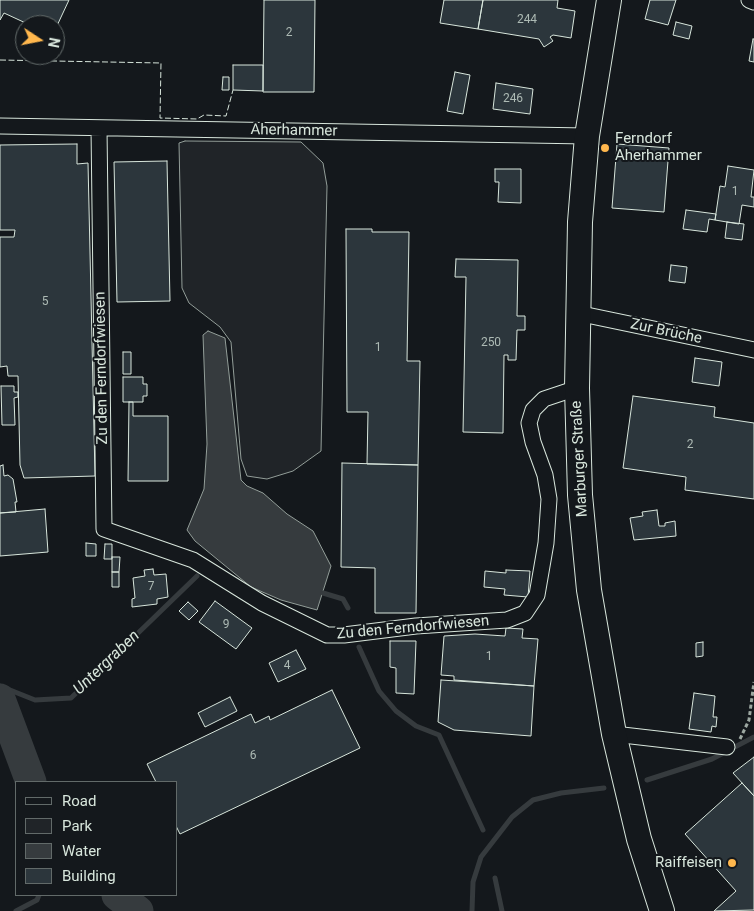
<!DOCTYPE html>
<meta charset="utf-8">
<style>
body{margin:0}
#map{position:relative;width:754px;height:911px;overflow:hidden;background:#14181c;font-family:Roboto,sans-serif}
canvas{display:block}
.legend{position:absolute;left:15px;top:781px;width:162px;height:115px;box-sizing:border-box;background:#14181c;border:1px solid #626a69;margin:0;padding:6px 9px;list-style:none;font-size:15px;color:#d8e6dc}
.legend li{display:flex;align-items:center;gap:10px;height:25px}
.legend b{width:25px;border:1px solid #626a69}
.north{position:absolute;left:15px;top:15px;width:50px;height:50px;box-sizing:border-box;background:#14181c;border:1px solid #626a69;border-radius:50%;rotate:101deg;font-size:14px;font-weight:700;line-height:20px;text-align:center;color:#d8e6dc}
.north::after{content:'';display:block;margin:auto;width:18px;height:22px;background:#ffb74d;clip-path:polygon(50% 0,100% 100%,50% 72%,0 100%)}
</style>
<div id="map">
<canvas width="754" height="911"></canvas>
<ul class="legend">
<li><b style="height:6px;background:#14181c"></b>Road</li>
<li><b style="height:14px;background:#202428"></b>Park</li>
<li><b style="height:14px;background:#363b3e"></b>Water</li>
<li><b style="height:14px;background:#2c363c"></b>Building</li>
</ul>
<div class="north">N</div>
</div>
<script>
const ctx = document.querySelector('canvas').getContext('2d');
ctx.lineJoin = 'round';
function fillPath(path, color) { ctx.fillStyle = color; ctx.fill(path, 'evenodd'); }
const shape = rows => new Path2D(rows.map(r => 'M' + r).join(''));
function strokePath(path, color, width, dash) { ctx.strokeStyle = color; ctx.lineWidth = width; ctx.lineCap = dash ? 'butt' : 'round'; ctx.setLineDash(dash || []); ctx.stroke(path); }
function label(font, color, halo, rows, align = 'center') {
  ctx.font = font + ' Roboto,sans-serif'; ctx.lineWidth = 4; ctx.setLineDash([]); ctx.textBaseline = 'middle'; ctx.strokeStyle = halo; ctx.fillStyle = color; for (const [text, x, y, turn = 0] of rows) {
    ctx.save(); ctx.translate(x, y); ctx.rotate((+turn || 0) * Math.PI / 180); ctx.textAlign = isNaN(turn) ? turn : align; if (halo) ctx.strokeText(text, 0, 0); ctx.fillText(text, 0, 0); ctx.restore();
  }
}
const green = shape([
 [185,141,301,142,323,163,327,186,321,451,293,471,267,479,247,476,241,459,231,342,220,327,189,303,182,288,179,143,185,141]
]);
fillPath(green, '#202428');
strokePath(green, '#939e99', 1);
const water = shape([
 [208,331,225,338,241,480,247,486,263,493,287,514,313,531,331,566,317,610,281,600,251,587,195,541,187,530,204,489,207,444,203,335,208,331]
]);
fillPath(water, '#363b3e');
strokePath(water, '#939e99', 1);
strokePath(shape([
 [323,593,343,599,348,608],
 [359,647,379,691,396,711,416,726,439,735,483,830],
 [0,686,35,700,71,698,197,576],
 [647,780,712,759,754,737],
 [495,878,502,911],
 [16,911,37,900,39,895],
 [472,911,473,882,481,857,512,817,533,800,561,793,604,788]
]), '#363b3e', 5);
strokePath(shape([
 [0,699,31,782],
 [117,895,138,911]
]), '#363b3e', 31);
const building = shape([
 [0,0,69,0,55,30,55,25,30,25,4,13,0,20,0,0],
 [264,0,315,0,314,92,263,92,264,0],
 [444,0,483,0,478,29,440,23,444,0],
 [483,0,558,0,557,8,575,11,571,38,553,35,550,37,553,41,544,47,539,39,478,29,483,0],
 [650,0,676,0,668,25,645,19,650,0],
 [676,22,692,26,689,39,673,35,676,22],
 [753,39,754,39,754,62,749,61,753,39],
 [233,65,263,65,263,91,233,90,233,65],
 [455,72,470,75,463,114,447,111,455,72],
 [223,77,229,77,229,90,222,90,223,77],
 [496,83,533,89,530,114,493,109,496,83],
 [77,144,77,164,88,163,95,476,24,478,20,465,18,376,8,376,7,366,0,367,0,237,14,237,15,230,0,230,0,145,77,144],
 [617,144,669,148,664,212,612,208,617,144],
 [167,161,170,301,117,302,114,162,167,161],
 [728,166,754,170,751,197,754,197,754,207,742,205,739,224,715,220,720,186,725,187,728,166],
 [495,169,521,169,521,203,498,202,499,182,495,182,495,169],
 [686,210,716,214,715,220,709,219,707,232,683,229,686,210],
 [727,222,744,224,742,240,725,238,727,222],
 [346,229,372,229,372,232,409,232,407,361,420,361,418,465,367,464,368,412,347,412,346,229],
 [456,259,518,260,517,316,525,316,525,330,517,330,516,360,508,360,508,355,504,355,503,433,463,432,466,277,455,277,456,259],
 [671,265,687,267,685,283,669,281,671,265],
 [123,352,131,352,131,374,123,374,123,352],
 [695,358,722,362,719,386,692,382,695,358],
 [123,377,143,377,143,384,147,384,147,396,143,396,143,402,123,402,123,377],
 [1,386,14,386,14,392,18,392,18,397,14,398,15,425,2,425,1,386],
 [633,396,715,407,714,417,754,423,754,499,685,490,686,477,623,468,633,396],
 [129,402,133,402,133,416,168,416,168,481,128,481,129,402],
 [342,463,418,465,416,613,375,613,375,568,341,567,342,463],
 [3,465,4,476,8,475,13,479,17,502,15,502,16,512,0,513,0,466,3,465],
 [45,509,48,552,0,556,0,513,45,509],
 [657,510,659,526,665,526,665,523,675,521,676,536,634,540,630,518,643,516,642,512,657,510],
 [86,543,96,544,96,556,86,556,86,543],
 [105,544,112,544,112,559,104,559,105,544],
 [112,557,120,557,119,572,112,572,112,557],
 [153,569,154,575,166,574,168,597,157,599,157,604,132,607,132,599,135,598,133,578,145,576,144,570,153,569],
 [506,570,530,571,528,597,504,595,505,589,484,587,485,571,506,573,506,570],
 [112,572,119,572,119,587,112,587,112,572],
 [215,601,252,628,236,649,199,622,215,601],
 [188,602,198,611,189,620,179,611,188,602],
 [506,628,523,629,522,638,538,639,534,686,454,680,454,676,441,675,444,636,475,634,505,636,506,628],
 [390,641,416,641,414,694,396,693,396,668,390,667,390,641],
 [703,642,703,656,696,657,696,643,703,642],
 [296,650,306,669,278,682,269,663,296,650],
 [441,680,534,686,531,736,454,730,438,722,441,680],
 [332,690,360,748,180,834,176,826,176,782,156,782,147,764,251,714,255,723,269,716,270,720,332,690],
 [694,693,715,696,713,717,717,717,716,727,712,726,711,732,689,729,694,693],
 [230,697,237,711,205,727,198,713,230,697],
 [754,757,754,796,733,773,754,757],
 [742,783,754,796,754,910,714,911,736,891,685,834,742,783]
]);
fillPath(building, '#2c363c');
strokePath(building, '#d8e6dc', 1);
const street = shape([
 [749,0,754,2],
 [0,126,587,136],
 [99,128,104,529,193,560,262,603,327,635,344,635,416,626,507,620,525,613,537,595,546,543,549,499,545,475,533,442,529,423,533,410,544,399,577,388],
 [577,313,754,350],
 [614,734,727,747]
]);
const primary = shape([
 [609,0,587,136,580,222,577,388,580,495,589,590,614,734,639,839,662,911]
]);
strokePath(street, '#d8e6dc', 17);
strokePath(primary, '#d8e6dc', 26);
strokePath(shape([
 [740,739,749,720,754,682]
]), '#9da8a2', 3, [4, 2.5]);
strokePath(street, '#14181c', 15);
strokePath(primary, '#14181c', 24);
strokePath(shape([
 [0,60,161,63,160,118,197,119,204,115,226,116,233,90]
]), '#d8e6dc', 1, [6, 2.5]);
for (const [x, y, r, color] of [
 [605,148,5,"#ffb74d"],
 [732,863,5,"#ffb74d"]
]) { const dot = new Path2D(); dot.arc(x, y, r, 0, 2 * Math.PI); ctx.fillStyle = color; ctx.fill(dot); strokePath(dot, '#14181c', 2); }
label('12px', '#adbab4', null, [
 ["244",527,20],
 ["2",289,33],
 ["246",513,99],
 ["1",735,192],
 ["5",45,302],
 ["250",491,343],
 ["1",378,348],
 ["2",690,445],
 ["7",151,587],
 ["9",226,625],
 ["1",489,657],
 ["4",287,666],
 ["6",253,756]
]);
label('15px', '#d8e6dc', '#14181c', [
 ["Aherhammer",294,131,1],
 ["Zur Brüche",666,332,12],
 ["Zu den Ferndorfwiesen",102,368,-91],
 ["Marburger Straße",580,459,-93],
 ["Zu den Ferndorfwiesen",413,628,-5]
]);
label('15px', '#d8e6dc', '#14181c', [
 ["Ferndorf",615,139],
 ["Aherhammer",615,156],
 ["Raiffeisen",722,863,"right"]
], 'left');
label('italic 16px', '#d8e6dc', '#14181c', [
 ["Untergraben",107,663,-44]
]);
</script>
